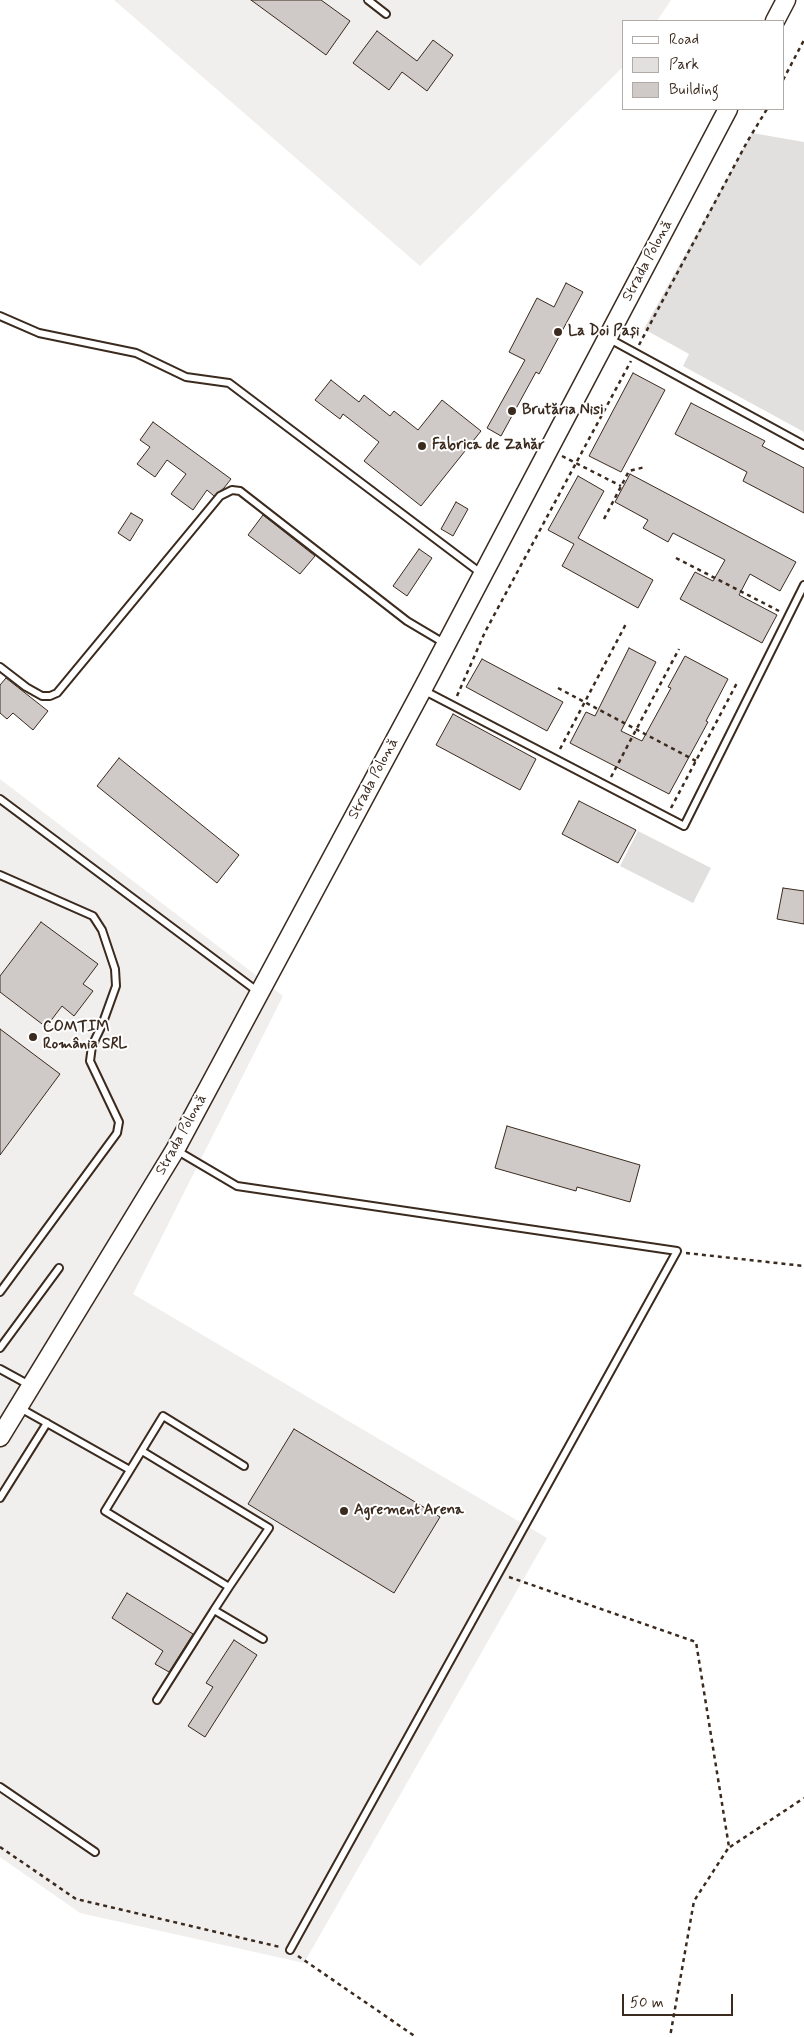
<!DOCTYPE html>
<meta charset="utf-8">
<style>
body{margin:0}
#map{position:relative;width:804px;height:2037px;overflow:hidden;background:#fff;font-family:Mynerve,sans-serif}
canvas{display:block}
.legend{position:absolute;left:622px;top:20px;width:162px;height:90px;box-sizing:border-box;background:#fff;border:1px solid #b1aaa5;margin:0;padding:6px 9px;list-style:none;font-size:15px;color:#3b2a1e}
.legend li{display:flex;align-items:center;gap:10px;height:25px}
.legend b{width:25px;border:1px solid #b1aaa5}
.scale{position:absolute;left:622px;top:1994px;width:111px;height:22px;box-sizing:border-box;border:2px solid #3b2a1e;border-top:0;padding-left:6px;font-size:15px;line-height:18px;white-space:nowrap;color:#3b2a1e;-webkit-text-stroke:4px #fff;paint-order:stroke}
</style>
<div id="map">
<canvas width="804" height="2037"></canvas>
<ul class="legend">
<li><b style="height:6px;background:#fff"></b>Road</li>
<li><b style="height:14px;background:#e2e0de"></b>Park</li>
<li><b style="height:14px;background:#cfcac7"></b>Building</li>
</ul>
<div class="scale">50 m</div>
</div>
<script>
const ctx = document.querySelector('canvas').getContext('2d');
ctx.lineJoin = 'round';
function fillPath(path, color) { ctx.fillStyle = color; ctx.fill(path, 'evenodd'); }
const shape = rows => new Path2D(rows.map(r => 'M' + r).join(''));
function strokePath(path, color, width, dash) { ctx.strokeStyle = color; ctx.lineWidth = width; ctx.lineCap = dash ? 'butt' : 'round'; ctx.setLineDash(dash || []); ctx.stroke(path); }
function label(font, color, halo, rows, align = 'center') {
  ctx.font = font + ' Mynerve,sans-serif'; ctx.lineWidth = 4; ctx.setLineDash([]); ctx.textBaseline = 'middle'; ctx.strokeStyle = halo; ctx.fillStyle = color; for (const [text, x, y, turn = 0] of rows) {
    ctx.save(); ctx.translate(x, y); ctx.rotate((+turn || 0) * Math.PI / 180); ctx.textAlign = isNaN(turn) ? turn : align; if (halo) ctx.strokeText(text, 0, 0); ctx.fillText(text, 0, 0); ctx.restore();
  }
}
fillPath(shape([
 [114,0,671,0,657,21,623,21,623,67,420,266],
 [0,779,283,996,133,1294,547,1538,304,1963,80,1913,0,1857]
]), '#f1efee');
fillPath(shape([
 [752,133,804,142,804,432,683,366,689,354,644,329],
 [638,831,711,868,693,903,620,866]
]), '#e2e0de');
const building = shape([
 [251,0,321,0,350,21,326,55,251,0],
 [377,31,417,61,433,40,453,55,427,91,402,72,389,90,353,63,377,31],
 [566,283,583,292,539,374,536,372,501,436,487,428,525,360,509,352,537,298,554,307,566,283],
 [633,373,665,390,621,472,589,456,633,373],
 [331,380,359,402,364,395,390,416,394,411,418,430,442,400,481,431,421,506,364,461,379,442,343,414,340,419,315,400,331,380],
 [691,403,765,441,762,446,804,468,804,513,743,481,747,472,675,434,691,403],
 [153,422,231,479,224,488,214,496,207,490,193,510,171,494,186,474,167,460,155,477,137,464,150,447,140,440,153,422],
 [630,474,796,562,780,591,750,574,739,595,777,615,762,643,680,599,695,572,713,581,725,560,673,533,668,542,643,528,648,520,615,502,630,474],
 [578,476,604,491,578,538,653,580,638,608,562,566,574,544,548,530,578,476],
 [456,502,468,509,453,536,441,529,456,502],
 [131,513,143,520,130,541,118,533,131,513],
 [263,515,315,556,300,574,248,535,263,515],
 [419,549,432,558,407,596,393,586,419,549],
 [629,648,656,662,621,731,642,741,671,688,668,687,685,656,728,679,706,721,708,722,669,794,570,743,586,712,595,716,629,648],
 [482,659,563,702,547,731,466,687,482,659],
 [6,678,48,711,33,730,13,713,7,719,0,713,0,685,6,678],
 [453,714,536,759,520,790,436,745,453,714],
 [119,758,239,855,217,883,97,786,119,758],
 [579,801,636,830,618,863,562,834,579,801],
 [783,888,804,891,804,924,777,919,783,888],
 [41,922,98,964,83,984,93,991,74,1016,62,1006,46,1027,0,992,0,976,41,922],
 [0,1029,60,1074,0,1155,0,1029],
 [507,1126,640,1165,630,1202,577,1187,576,1191,495,1168,507,1126],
 [294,1429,440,1517,394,1593,248,1504,294,1429],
 [127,1593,193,1634,169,1672,155,1664,163,1651,112,1618,127,1593],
 [234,1640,257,1655,205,1737,188,1726,213,1687,206,1683,234,1640]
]);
fillPath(building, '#cfcac7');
strokePath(building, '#3b2a1e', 1);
const service = shape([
 [368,0,386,14],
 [0,316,39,333,136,353,186,377,229,383,482,574],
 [608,338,804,445],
 [0,667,26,687,42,696,50,696,57,693,220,496,232,490,240,491,407,621,444,643],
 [423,690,684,826,804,585],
 [0,799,257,991],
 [0,875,93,916,102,930,115,969,116,986,102,1025,92,1046,90,1061,119,1122,117,1133,0,1292],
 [176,1150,237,1186,677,1251,290,1950],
 [0,1348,59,1268],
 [0,1369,31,1386],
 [20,1408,130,1470],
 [142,1451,269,1528,229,1587],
 [244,1466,163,1416,105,1511,229,1587,214,1610,263,1639],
 [0,1498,47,1423],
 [157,1700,214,1610],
 [0,1787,95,1852]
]);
const secondary = shape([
 [775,21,786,0],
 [0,1437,175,1150,422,690,728,109]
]);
strokePath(service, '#3b2a1e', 10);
strokePath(secondary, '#3b2a1e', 21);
strokePath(shape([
 [783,80,804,40],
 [639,345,747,142,767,109],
 [562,456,621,486],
 [604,519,629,471,645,467],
 [676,558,779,611],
 [558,688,696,761],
 [457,696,485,632,631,361],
 [560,749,627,622],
 [611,777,679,649],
 [671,808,738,681],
 [686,1253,804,1266],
 [509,1577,696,1642,729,1847,694,1901,670,2037],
 [0,1847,76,1899,280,1947],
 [730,1847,804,1798],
 [298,1956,416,2037]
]), '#3b2a1e', 2.5, [4, 4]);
strokePath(service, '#fff', 6);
strokePath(secondary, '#fff', 18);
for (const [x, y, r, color] of [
 [558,332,5,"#3b2a1e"],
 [512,411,5,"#3b2a1e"],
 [422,446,5,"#3b2a1e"],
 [33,1037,5,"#3b2a1e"],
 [344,1511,5,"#3b2a1e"]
]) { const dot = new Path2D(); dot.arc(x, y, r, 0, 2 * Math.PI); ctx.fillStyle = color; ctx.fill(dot); strokePath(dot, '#fff', 2); }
label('15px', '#3b2a1e', '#fff', [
 ["Strada Polonă",648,261,-62],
 ["Strada Polonă",374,779,-62],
 ["Strada Polonă",182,1135,-61]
]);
label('bold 15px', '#3b2a1e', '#fff', [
 ["La Doi Pași",568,332],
 ["Brutăria Nisi",522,411],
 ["Fabrica de Zahăr",432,446],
 ["COMTIM",43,1028],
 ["România SRL",43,1045],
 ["Agrement Arena",354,1511]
], 'left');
</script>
